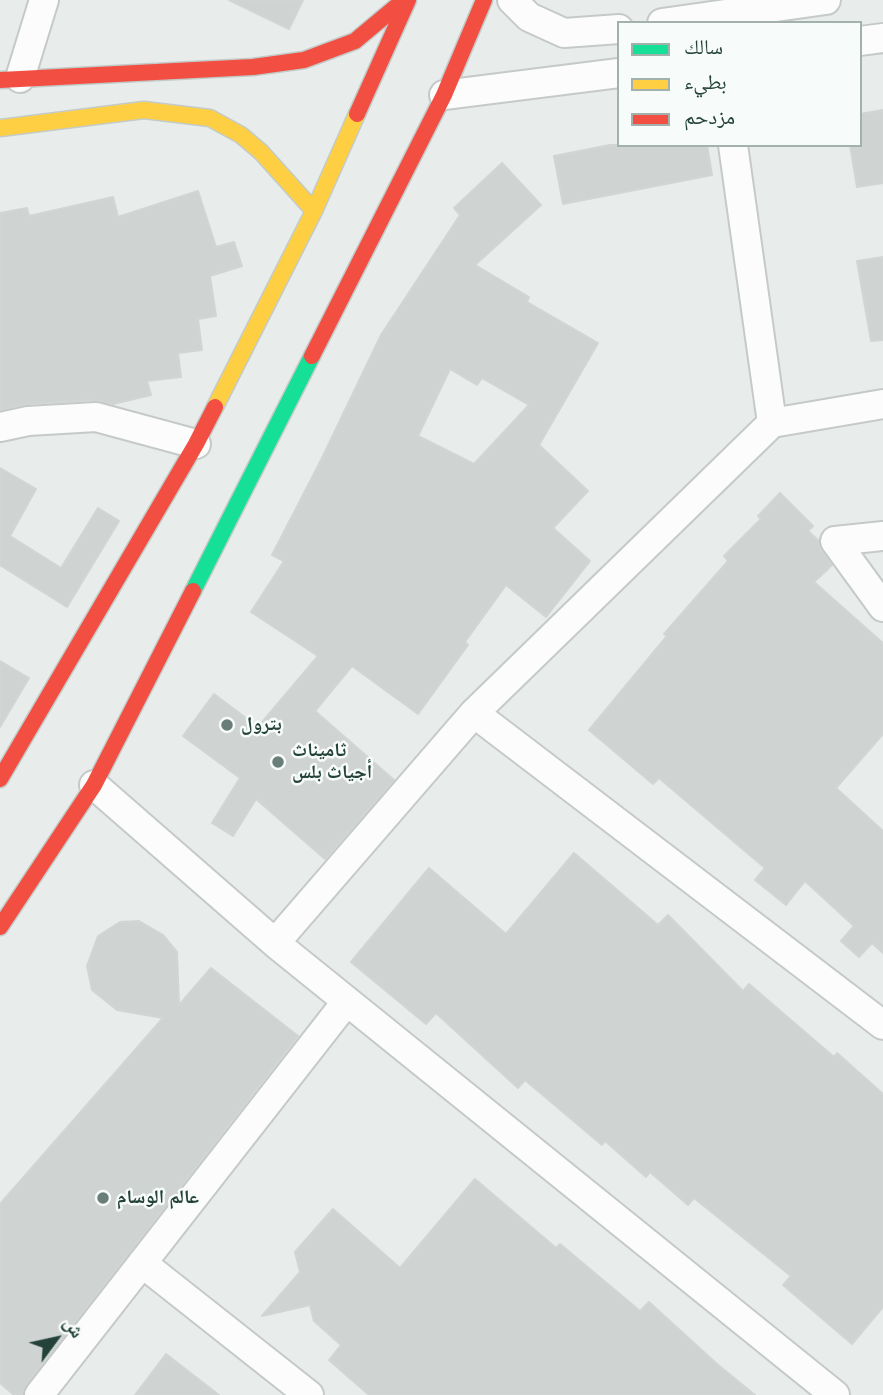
<!DOCTYPE html>
<meta charset="utf-8">
<style>
body{margin:0}
#map{position:relative;width:883px;height:1395px;overflow:hidden;background:#e8edeb;font-family:"Nunito Sans","Noto Naskh Arabic",sans-serif}
canvas{display:block}
.legend{position:absolute;left:617px;top:21px;width:245px;height:126px;box-sizing:border-box;background:#f7fbf9;border:2px solid #a3b1ad;margin:0;padding:9px 12px;list-style:none;font-size:21px;color:#24423a}
.legend li{display:flex;align-items:center;gap:14px;height:35px}
.legend b{width:35px;border:2px solid #a3b1ad}
.north{position:absolute;left:21px;top:1304px;width:70px;height:70px;-webkit-text-stroke:5px #f7fbf9;paint-order:stroke;rotate:57deg;font-size:19px;font-weight:700;line-height:28px;text-align:center;color:#24423a}
.north::after{content:'';display:block;margin:auto;width:24px;height:32px;background:#24423a;clip-path:polygon(50% 0,100% 100%,50% 72%,0 100%)}
</style>
<div id="map">
<canvas width="883" height="1395"></canvas>
<ul class="legend">
<li><b style="height:9px;background:#16e098"></b>سالك</li>
<li><b style="height:9px;background:#ffcf43"></b>بطيء</li>
<li><b style="height:9px;background:#f24e42"></b>مزدحم</li>
</ul>
<div class="north">ش</div>
</div>
<script>
const ctx = document.querySelector('canvas').getContext('2d');
ctx.lineJoin = 'round';
function fillPath(path, color) { ctx.fillStyle = color; ctx.fill(path, 'evenodd'); }
const shape = rows => new Path2D(rows.map(r => 'M' + r).join(''));
function strokePath(path, color, width, dash) { ctx.strokeStyle = color; ctx.lineWidth = width; ctx.lineCap = dash ? 'butt' : 'round'; ctx.setLineDash(dash || []); ctx.stroke(path); }
function label(font, color, halo, rows, align = 'center') {
  ctx.font = font + ' "Nunito Sans","Noto Naskh Arabic",sans-serif'; ctx.lineWidth = 5; ctx.setLineDash([]); ctx.textBaseline = 'middle'; ctx.strokeStyle = halo; ctx.fillStyle = color; for (const [text, x, y, turn = 0] of rows) {
    ctx.save(); ctx.translate(x, y); ctx.rotate((+turn || 0) * Math.PI / 180); ctx.textAlign = isNaN(turn) ? turn : align; if (halo) ctx.strokeText(text, 0, 0); ctx.fillText(text, 0, 0); ctx.restore();
  }
}
const building = shape([
 [229,0,303,0,289,29,229,0],
 [883,110,883,183,857,187,850,145,860,145,860,114,883,110],
 [610,145,707,145,712,175,563,204,554,156,610,145],
 [502,163,541,205,475,265,529,297,527,302,598,343,539,445,588,491,553,528,590,561,546,617,506,585,465,642,468,645,418,714,352,666,315,711,394,780,325,859,256,799,233,836,212,823,240,778,183,736,214,694,258,727,318,656,251,612,284,561,272,555,321,460,381,335,460,215,454,208,502,163],
 [450,369,477,385,482,378,529,405,474,464,418,436,450,369],
 [198,191,216,247,234,242,242,266,210,276,216,316,198,319,202,350,178,353,181,377,147,381,151,395,113,404,95,400,27,404,0,410,0,213,27,208,29,216,113,197,118,217,198,191],
 [883,257,883,340,871,341,857,261,883,257],
 [0,468,36,489,10,536,61,568,98,508,119,521,67,607,0,565,0,468],
 [780,493,813,526,808,531,819,541,821,550,832,565,814,582,883,643,883,734,836,788,883,831,883,953,872,943,859,957,841,941,854,926,805,881,786,905,755,880,765,868,659,778,653,784,589,730,667,636,664,634,728,561,724,556,761,519,758,516,780,493],
 [0,661,29,678,0,727,0,661],
 [574,853,658,925,668,915,743,991,749,984,834,1057,837,1053,883,1094,883,1307,852,1344,783,1285,791,1276,694,1198,688,1205,650,1172,646,1177,605,1141,602,1145,525,1080,518,1088,436,1013,426,1024,351,962,429,868,506,934,574,853],
 [139,921,163,935,177,952,179,1005,211,968,298,1036,26,1385,23,1395,14,1395,0,1383,0,1204,163,1018,117,1010,92,990,87,966,98,936,120,922,139,921],
 [475,1179,556,1248,560,1244,640,1311,649,1302,717,1364,755,1395,369,1395,329,1360,341,1345,314,1321,310,1305,262,1316,300,1272,295,1252,333,1209,400,1268,475,1179],
 [166,1354,219,1395,135,1395,166,1354]
]);
fillPath(building, '#cfd4d2');
strokePath(building, '#d1d6d4', 2);
const street = shape([
 [512,0,529,17,564,33,619,29],
 [662,23,826,0],
 [860,41,883,38],
 [20,78,44,0],
 [444,95,619,73],
 [733,145,772,423],
 [0,427,28,421,96,417,196,444],
 [883,536,835,541,883,607],
 [474,713,883,1025],
 [94,785,275,943,835,1395],
 [275,943,474,713,772,423,883,404],
 [142,1263,309,1395],
 [39,1395,347,1001]
]);
const fast = shape([
 [193,591,312,356]
]);
const slow = shape([
 [0,128,144,110,210,118,241,135,261,152,314,211],
 [215,407,314,211,357,114]
]);
const jam = shape([
 [0,80,253,67,304,60,355,41,404,0],
 [357,114,408,0],
 [312,356,444,95,484,0],
 [0,779,196,444,215,407],
 [0,927,94,785,193,591]
]);
strokePath(street, '#c5cac8', 32);
strokePath(fast, '#c3cbc8', 19);
strokePath(slow, '#c3cbc8', 19);
strokePath(jam, '#c3cbc8', 19);
strokePath(street, '#fcfcfc', 28);
strokePath(fast, '#16e098', 16);
strokePath(slow, '#ffcf43', 16);
strokePath(jam, '#f24e42', 16);
for (const [x, y, r, color] of [
 [227,725,7,"#697e78"],
 [278,762,7,"#697e78"],
 [103,1198,7,"#697e78"]
]) { const dot = new Path2D(); dot.arc(x, y, r, 0, 2 * Math.PI); ctx.fillStyle = color; ctx.fill(dot); strokePath(dot, '#f7fbf9', 2.5); }
label('bold 19px', '#24423a', '#f7fbf9', [
 ["بترول",241,725],
 ["ثاميناث",292,751],
 ["أجياث بلس",292,773],
 ["عالم الوسام",117,1198]
], 'left');
</script>
